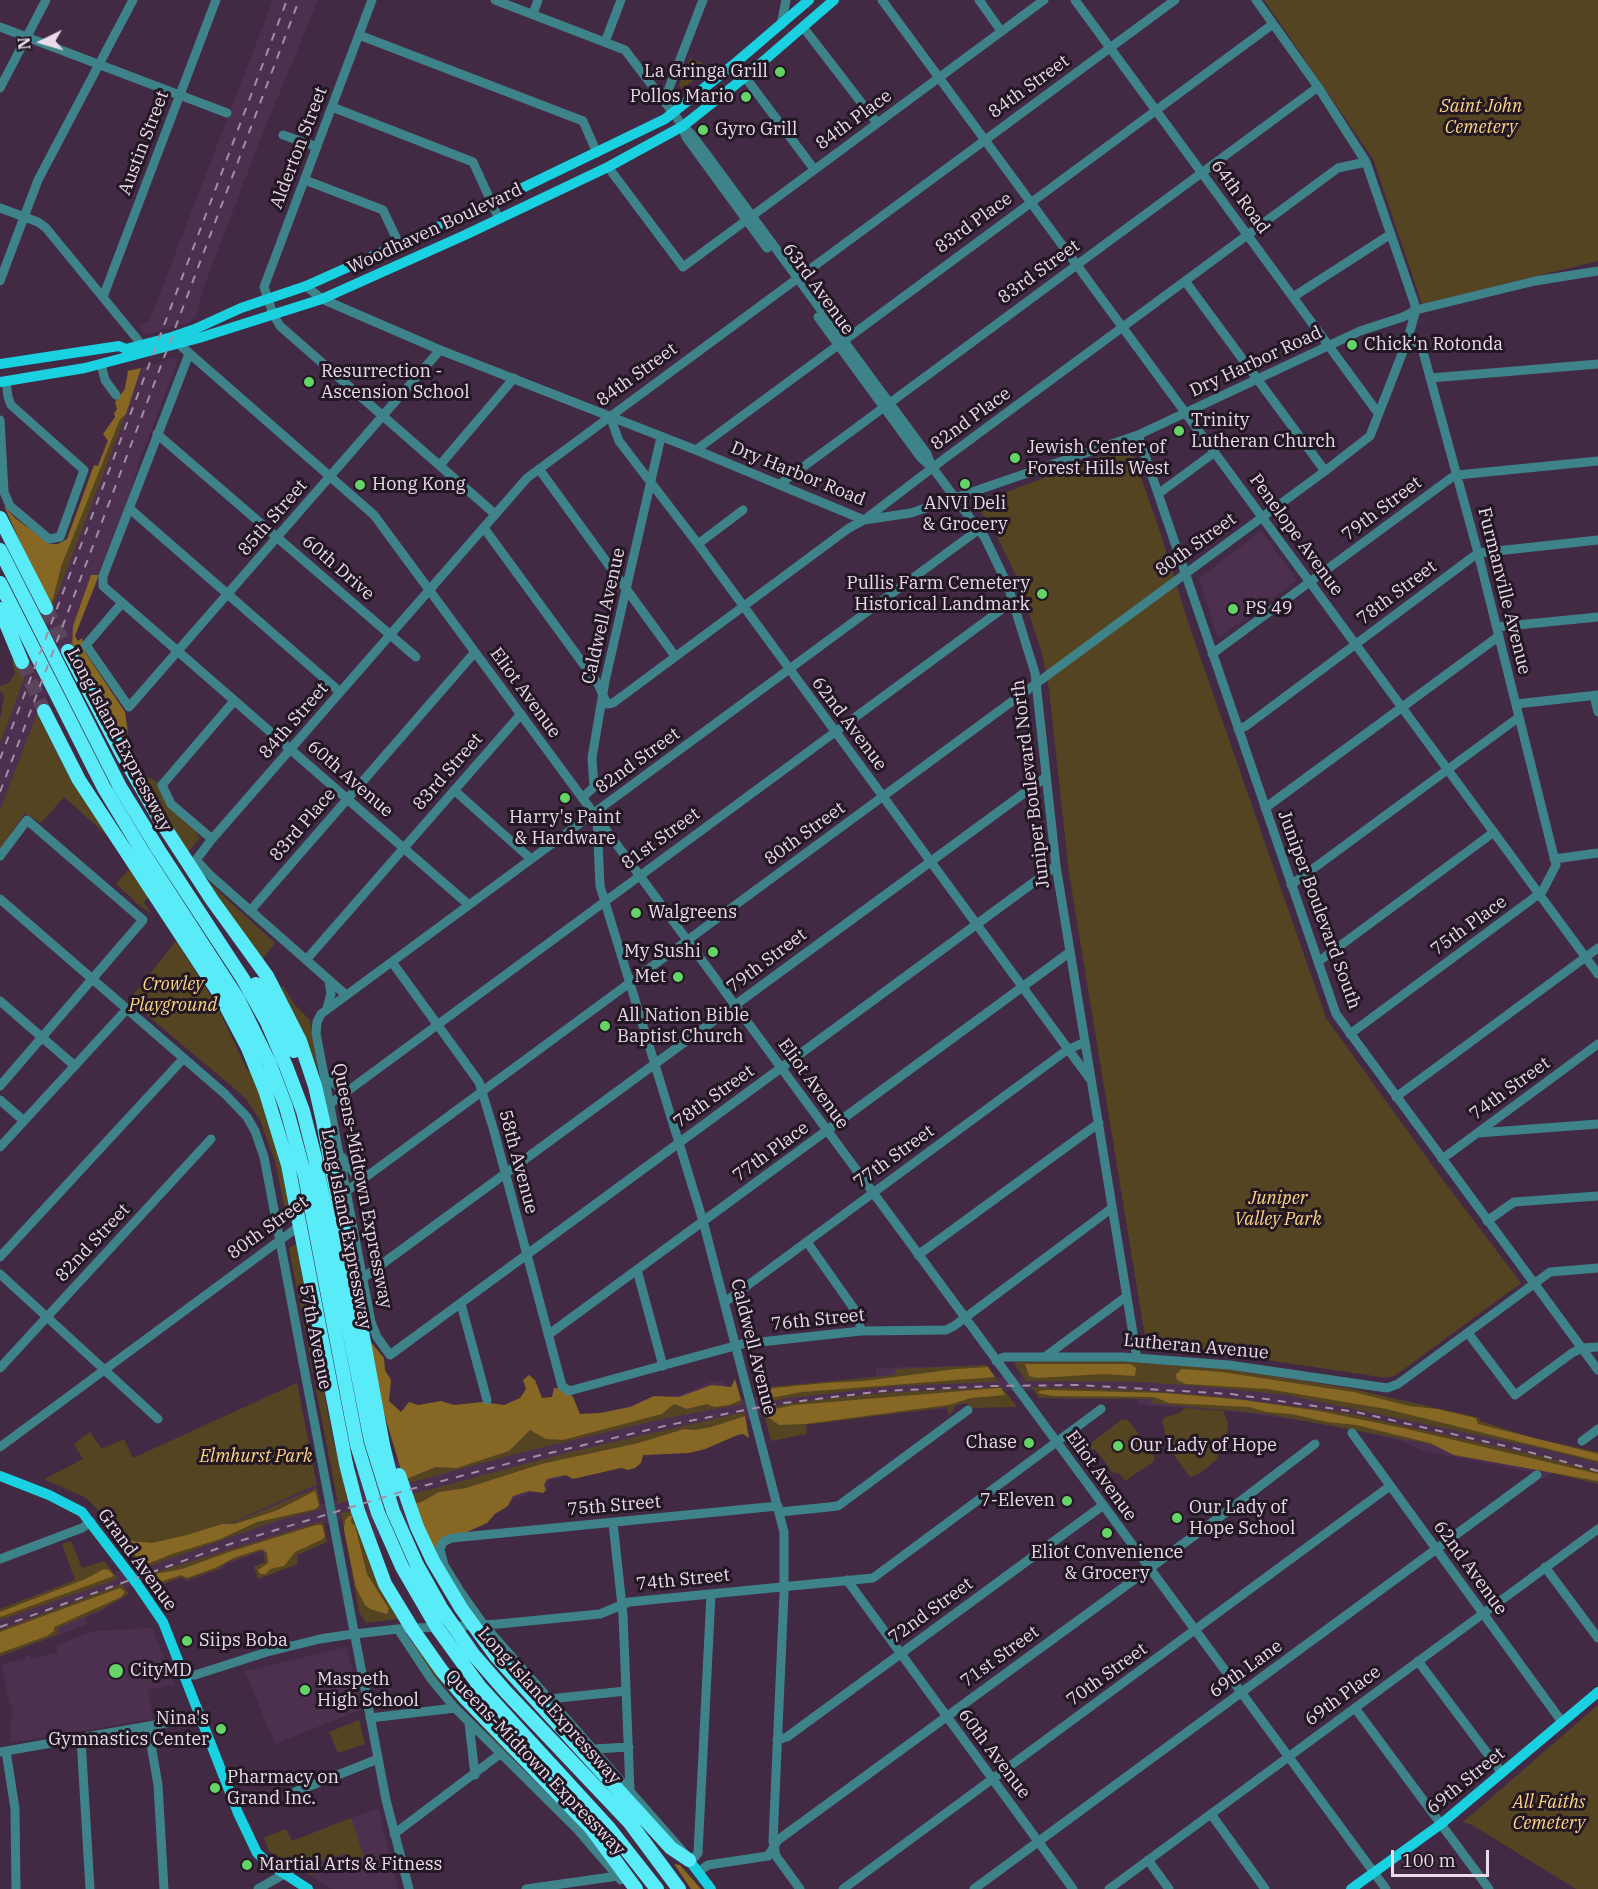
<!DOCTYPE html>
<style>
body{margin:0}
#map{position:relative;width:1598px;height:1889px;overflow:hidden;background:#422a44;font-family:"IBM Plex Serif",serif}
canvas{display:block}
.north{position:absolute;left:12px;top:12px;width:60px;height:60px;-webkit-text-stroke:4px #221723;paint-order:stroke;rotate:265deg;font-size:16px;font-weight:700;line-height:24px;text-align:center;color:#eadbeb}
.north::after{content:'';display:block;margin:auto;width:21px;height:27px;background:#eadbeb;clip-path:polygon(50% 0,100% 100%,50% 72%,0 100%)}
.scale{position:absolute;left:1391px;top:1850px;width:98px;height:27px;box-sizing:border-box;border:3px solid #eadbeb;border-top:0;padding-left:8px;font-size:18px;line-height:21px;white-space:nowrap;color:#eadbeb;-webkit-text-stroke:4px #221723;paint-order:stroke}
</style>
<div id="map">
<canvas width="1598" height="1889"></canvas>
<div class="north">N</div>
<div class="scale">100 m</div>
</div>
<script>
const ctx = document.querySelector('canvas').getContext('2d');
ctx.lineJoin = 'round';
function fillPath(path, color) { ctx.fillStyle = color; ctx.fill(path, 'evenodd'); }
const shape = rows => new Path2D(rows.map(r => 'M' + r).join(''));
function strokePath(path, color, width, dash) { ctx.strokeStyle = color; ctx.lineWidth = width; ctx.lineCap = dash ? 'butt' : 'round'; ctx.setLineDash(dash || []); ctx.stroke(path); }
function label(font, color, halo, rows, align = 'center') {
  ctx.font = font + ' "IBM Plex Serif",serif'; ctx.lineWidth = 6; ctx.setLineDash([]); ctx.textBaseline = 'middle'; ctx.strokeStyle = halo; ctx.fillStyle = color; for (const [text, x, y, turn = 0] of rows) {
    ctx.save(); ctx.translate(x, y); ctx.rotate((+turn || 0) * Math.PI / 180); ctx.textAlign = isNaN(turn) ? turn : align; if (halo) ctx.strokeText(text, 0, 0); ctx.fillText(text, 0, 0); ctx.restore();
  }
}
fillPath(shape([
 [273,0,318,0,260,140,203,289,197,314,190,322,145,335,140,325,149,322],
 [175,358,178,360,140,459,128,499,73,637,72,650,59,656,41,620,43,617,40,611,64,557,104,447,117,421,125,382,131,371],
 [1261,531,1297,580,1218,638,1199,579],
 [30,658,47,694,45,701,48,709,37,714,42,726,0,847,0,717,16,676],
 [1126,1362,1227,1371,1379,1395,1460,1419,1512,1431,1537,1440,1598,1453,1598,1484,1558,1470,1543,1479,1537,1473,1424,1451,1401,1441,1336,1425,1229,1411,1139,1405,1137,1399,1051,1399,1043,1392,1038,1397,1033,1390,1005,1391,948,1408,859,1418,790,1424,766,1423,765,1416,746,1421,748,1426,678,1450,617,1463,616,1468,568,1478,566,1476,549,1481,550,1486,481,1511,373,1538,342,1520,324,1524,325,1529,227,1564,222,1569,185,1582,182,1577,155,1588,149,1580,125,1588,129,1594,101,1612,86,1617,87,1624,0,1657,0,1614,107,1564,113,1573,138,1564,132,1554,174,1543,183,1544,311,1487,317,1486,320,1505,338,1500,349,1474,400,1460,685,1393,711,1382,723,1382,728,1390,741,1400,760,1396,757,1387,786,1387,876,1376,876,1368,985,1365,995,1377,1022,1377,1014,1363],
 [152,1628,175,1685,148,1690,153,1719,10,1743,12,1706,9,1703,2,1664,25,1659,25,1656,30,1655,31,1658,57,1653,57,1645,94,1631],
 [347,1647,362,1709,275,1744,245,1671],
 [378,1808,398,1889,333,1889,269,1851,264,1838,286,1829,292,1841]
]), '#4d3050');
fillPath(shape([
 [1264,0,1598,0,1598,261,1422,304,1373,159],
 [690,58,711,67,682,89,679,85],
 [126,414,56,598,44,626,40,611,53,599,61,567,96,477,120,418],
 [1128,446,1131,449,1160,532,1187,619,1326,1018,1437,1172,1521,1283,1396,1375,1387,1378,1274,1361,1147,1349,1069,873,1049,689,1042,654,1018,579,992,527,975,504],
 [12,658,17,664,30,658,31,660,0,743,0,721,4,696,0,690,0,686,9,683,15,674],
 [37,714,68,774,109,837,64,797,41,823,25,813,0,849,0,810],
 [131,757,135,757,144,775,157,782,169,806,195,830,200,838,188,852],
 [129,869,148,897,144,903,152,914,140,906,116,884],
 [204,878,275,943,261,961],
 [176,941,217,1006,248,1072,251,1069,275,1143,283,1174,291,1217,287,1220,275,1161,260,1120,246,1099,235,1089,129,1000],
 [283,986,295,1005,310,1020,318,1071,309,1047,281,987],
 [296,1244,332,1435,349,1500,338,1504,289,1248],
 [1113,1361,1227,1369,1349,1388,1480,1418,1480,1421,1534,1438,1598,1452,1598,1463,1548,1450,1287,1395,1220,1388,1141,1382,1026,1381,1015,1365,1017,1362],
 [987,1365,998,1382,894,1386,789,1398,762,1403,758,1388,895,1375,896,1369],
 [297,1383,317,1486,311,1487,206,1534,317,1488,321,1509,279,1520,141,1569,132,1556,166,1545,132,1554,103,1515,86,1498,44,1479,83,1459,74,1444,90,1432,102,1449,124,1439,133,1458],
 [1002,1387,1017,1407,971,1408,967,1403,956,1405,949,1416,947,1407,806,1425,807,1434,771,1441,763,1409,792,1403,883,1393],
 [1031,1387,1134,1390,1214,1396,1347,1413,1539,1456,1598,1472,1598,1484,1424,1443,1267,1414,1151,1403,1151,1399,1039,1398],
 [741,1400,742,1404,662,1419,523,1452,405,1484,404,1480,437,1467,457,1468,509,1451,530,1430,547,1439,563,1440,662,1414,674,1404,687,1409,707,1404,714,1407,728,1405],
 [1184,1408,1223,1411,1228,1422,1226,1441,1216,1460,1199,1474,1190,1477,1164,1442,1166,1436,1162,1422,1165,1417,1180,1413],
 [744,1412,745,1416,711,1427,695,1430,684,1429,638,1443,541,1464,466,1488,439,1492,421,1502,412,1504,409,1495,566,1453],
 [1126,1419,1129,1421,1155,1458,1153,1462,1125,1481,1120,1474,1113,1473,1096,1450,1091,1449,1090,1447,1092,1442,1121,1420],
 [353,1511,372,1569,399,1619,366,1623,359,1612,341,1513],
 [323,1521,327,1542,297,1555,298,1564,258,1579,254,1567,265,1562,263,1550,226,1563,221,1568,186,1580,183,1577,156,1586,146,1575],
 [71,1541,82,1568,104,1561,118,1579,0,1620,0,1609,75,1580,62,1544],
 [122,1584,129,1594,100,1610,58,1628,59,1634,0,1656,0,1630],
 [413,1641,456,1696,543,1786,502,1748,436,1677,412,1646],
 [1598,1705,1598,1889,1576,1889,1472,1825,1463,1822],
 [359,1720,365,1744,338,1753,329,1732],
 [351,1818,364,1857,349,1861,345,1854,320,1861,312,1876,269,1851,264,1838,286,1829,292,1841]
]), '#554421');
fillPath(shape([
 [141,368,126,414,120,419,61,567,53,599,49,606,4,506,15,518,50,544,58,544,67,539,94,465,98,466,108,441,103,434,115,417,114,413,117,409,115,402,125,389,128,371],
 [91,575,99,575,75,636,78,641,82,638,85,652,125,712,128,733,121,738,75,649,72,650,73,626],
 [370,1341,384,1358,385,1370,391,1380,389,1401,401,1412,409,1402,418,1405,441,1401,454,1405,482,1402,504,1405,520,1398,526,1389,523,1380,529,1375,535,1380,542,1398,552,1397,554,1388,566,1389,573,1397,580,1414,600,1413,630,1407,654,1396,679,1397,712,1385,731,1387,735,1379,741,1400,729,1405,714,1407,707,1404,687,1409,674,1404,662,1414,563,1440,546,1439,530,1430,509,1451,457,1468,436,1467,404,1480,384,1413],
 [1025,1364,1131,1364,1136,1368,1135,1376,1104,1374,1038,1378,1029,1376],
 [988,1367,995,1377,802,1392,761,1400,760,1396,764,1390,774,1388,825,1383,864,1381,956,1369],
 [1182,1369,1222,1372,1313,1386,1354,1392,1409,1406,1437,1409,1476,1418,1478,1424,1598,1454,1598,1461,1386,1409,1268,1389,1186,1384,1177,1380,1176,1374],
 [998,1388,1001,1388,1005,1395,971,1398,948,1405,805,1424,779,1425,768,1417,770,1410,794,1405],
 [1047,1390,1165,1393,1244,1400,1319,1411,1403,1428,1598,1474,1598,1481,1454,1455,1430,1443,1356,1425,1327,1422,1291,1414,1267,1412,1249,1407,1169,1403,1154,1397,1053,1396,1038,1393,1039,1391],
 [745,1416,749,1438,743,1434,738,1435,705,1449,689,1453,643,1455,641,1463,635,1468,628,1470,621,1468,573,1479,566,1475,547,1479,544,1485,546,1490,543,1493,529,1491,513,1496,508,1506,495,1514,487,1523,438,1545,434,1552,412,1504,421,1502,439,1492,466,1488,541,1464,638,1443,684,1429,695,1430,711,1427],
 [315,1491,319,1505,316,1509,257,1522,220,1539,172,1554,147,1564,140,1562,127,1545,129,1541,152,1543,187,1535,222,1524,235,1524,278,1510],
 [349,1516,352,1516,351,1522,355,1526,367,1574,389,1609,387,1614,370,1609,365,1605,356,1588,344,1530,345,1520],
 [316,1525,322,1525,325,1536,323,1539,295,1552,284,1566,270,1569,266,1574,260,1574,258,1570,268,1563,267,1553,262,1549,236,1557,215,1568,187,1578,181,1575,157,1583,154,1583,151,1577,155,1574,182,1569,229,1552],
 [104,1569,109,1570,114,1576,0,1617,0,1612,83,1580],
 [120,1588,125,1592,121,1597,54,1627,54,1631,47,1636,0,1653,0,1632],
 [674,1864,680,1865,701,1889,691,1889]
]), '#866723');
strokePath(shape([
 [46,608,68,651],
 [22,662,44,711]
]), '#5b455d', 14, [14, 7]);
strokePath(shape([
 [372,0,264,287,273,314,280,326,495,514],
 [495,0,625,50,683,126,692,135,710,159,927,454,932,467,985,538,1008,586,1035,673,1056,866,1137,1358],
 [882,0,1598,974],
 [979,0,1001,31],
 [1075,0,1378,413],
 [533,14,538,0],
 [781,25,786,0],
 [0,27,227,113],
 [803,27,877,123],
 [359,35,583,121,597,153],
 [605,42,621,0],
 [745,77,814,169],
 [0,88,46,0],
 [664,101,703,0],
 [332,107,473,162,499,219],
 [684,132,686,137,767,248],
 [283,135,317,147],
 [608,167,683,267,1044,0],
 [305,180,383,210,399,244],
 [0,208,38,222,46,228,138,340],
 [0,281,38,180,133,0],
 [1185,281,1325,471],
 [306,286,322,299,440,350,696,450,864,520,911,513,1138,435,1360,331,1403,317,1416,310,1535,281,1598,271],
 [103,297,216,0],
 [1293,297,1391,234],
 [818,317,921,458,930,466],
 [173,339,374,515,1386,1889],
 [189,354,103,576,103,586,469,905],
 [101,364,105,380,116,395],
 [1431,378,1598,364],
 [610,416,619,441,698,544,1090,1079],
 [0,420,4,492,10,506,49,539,60,537,84,470,11,405,8,397,6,381],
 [157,434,416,657],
 [1138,435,1336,1014,1598,1370],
 [696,450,1273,24],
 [440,465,514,378],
 [539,469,675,656],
 [780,484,1318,87],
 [1158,494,1215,452],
 [130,509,340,692],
 [484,528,598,684,607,704,613,703,849,528,864,520,944,459,1338,168,1366,162],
 [978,530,321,1014,317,1022,316,1033,371,1322,377,1337,390,1355,1056,866],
 [698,544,743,510],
 [122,603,86,645,129,707,440,350],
 [1497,627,1598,617],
 [1212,654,1451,478,1457,475,1598,461],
 [1594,696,1598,712],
 [1516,704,1598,695],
 [1238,729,1246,726,1478,553,1598,540],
 [454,790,531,859],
 [582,798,594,787,592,758,605,681,661,437],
 [1265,808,1499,636],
 [597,819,600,886,703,1221,784,1532,784,1593,773,1841,776,1856,800,1889],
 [212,839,171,804,162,785,234,701],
 [0,856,27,820,143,920,0,1086],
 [1554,859,1598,853],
 [1291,885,1519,717],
 [0,899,225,1094,247,1117,255,1131,264,1157,386,1800,409,1889],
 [250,911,475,652],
 [306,960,521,714],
 [392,962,479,1082,494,1131,562,1386,569,1391,742,1344,861,1331,946,1330,954,1326,1112,1208],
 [1318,962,1494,832],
 [346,995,211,876,196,860,212,839,527,478,1175,0],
 [0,1001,75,1066],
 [327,1008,331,994,329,981],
 [1350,1034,1539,894,1543,890,1556,865,1478,553,1422,348,1407,341],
 [324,1075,345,1092],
 [1396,1097,1598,948],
 [0,1100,24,1121],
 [330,1104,1013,601],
 [1478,1133,1598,1124],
 [0,1147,127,1009],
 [342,1157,360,1181],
 [1442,1159,1598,1044],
 [321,1210,1325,471,1370,436,1407,341,1416,310,1414,302,1366,162,1318,87,1256,0],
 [1487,1221,1514,1202,1598,1196],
 [807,1242,857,1313,861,1331],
 [918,1255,1099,1123],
 [0,1257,184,1058],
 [637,1270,663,1366],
 [0,1274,158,1419],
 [363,1278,1046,777],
 [725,1302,1067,1050,1085,1042],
 [461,1304,487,1400],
 [1468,1333,1515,1395,1572,1353,1582,1348,1598,1347],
 [548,1335,1070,952],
 [1046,1356,1127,1296],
 [996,1361,1004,1357,1123,1357,1229,1365,1387,1388,1398,1384,1550,1272,1598,1268],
 [0,1368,211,1139],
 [1352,1433,1562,1722],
 [1582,1441,1598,1429],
 [0,1447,302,1224],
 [780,1512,838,1506,968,1410],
 [613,1523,623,1615,630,1790],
 [0,1559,82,1528,91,1522],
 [1545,1567,1598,1638],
 [847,1580,1073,1889],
 [398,1629,431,1679,455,1708,577,1829,621,1880],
 [1418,1661,1502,1773],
 [184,1675,195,1675,267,1652,320,1639,346,1635,398,1629,498,1624,600,1614,629,1602,873,1578,1101,1409],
 [549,1699,626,1691],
 [1355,1708,1489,1889],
 [370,1718,455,1708],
 [469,1723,475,1775],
 [148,1727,158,1785,164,1889],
 [81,1739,90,1889],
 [777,1740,787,1737,1102,1506],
 [594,1749,629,1747],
 [6,1751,15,1809,16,1889],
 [0,1752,200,1717],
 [292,1793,378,1759],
 [1211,1814,1265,1889],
 [394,1834,500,1754],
 [685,1854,484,1625,460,1591,444,1565,440,1549,443,1542,452,1538,778,1506],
 [1148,1860,1169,1889],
 [691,1862,698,1853,711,1594],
 [698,1872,708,1865,768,1856,778,1840,1217,1519,1315,1444],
 [258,1889,284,1874],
 [526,1889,618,1876],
 [843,1889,1390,1486],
 [974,1889,1537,1475],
 [1109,1889,1598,1529]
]), '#3f838a', 9);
strokePath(shape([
 [0,364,119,346,126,349,172,337,195,329,241,308,306,286,485,206,665,119,733,65,809,0],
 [0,382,85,368,199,338,322,299,465,235,608,167,683,126,745,77,834,0],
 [0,1476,49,1495,82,1512,137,1584,163,1622,238,1813,257,1853,268,1863,308,1889],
 [689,1860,711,1889],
 [1351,1889,1441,1824,1598,1692]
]), '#19d1e0', 10);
strokePath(shape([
 [0,518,46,608],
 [0,550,120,787,158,849,243,979,267,1022,286,1066,303,1111,315,1158,371,1441,393,1511,417,1565,441,1608,473,1654,506,1692,630,1823,679,1889],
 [0,583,104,788,141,849,238,999,269,1062,286,1107,305,1176,357,1445,378,1513,402,1567,438,1629,480,1687,609,1828,657,1889],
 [0,609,22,662],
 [68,651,122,754,160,820,212,900,267,976,300,1041,315,1086,323,1121,383,1445,394,1490],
 [44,711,79,780,219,993,248,1048,265,1090,288,1165,346,1464,358,1511,385,1584,413,1630,442,1671,466,1699,591,1828,636,1889],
 [256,984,279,1021,294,1051],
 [399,1475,417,1527,433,1561,461,1608,495,1655,671,1848,689,1860]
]), '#5aebf9', 14);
strokePath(shape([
 [0,759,287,0],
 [0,792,299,0],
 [0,1627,230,1544,404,1491,537,1456,669,1425,776,1404,883,1391,993,1386,1079,1385,1231,1394,1356,1412,1518,1449,1598,1471]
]), '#a28fa4', 2, [8, 8]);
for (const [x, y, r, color] of [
 [780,72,6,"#65d467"],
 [746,97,6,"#65d467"],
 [703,130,6,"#65d467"],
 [1352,345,6,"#65d467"],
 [309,382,6,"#65d467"],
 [1179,431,6,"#65d467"],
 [1015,458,6,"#65d467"],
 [965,484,6,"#65d467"],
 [360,485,6,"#65d467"],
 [1042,594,6,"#65d467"],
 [1233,609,6,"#65d467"],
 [565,798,6,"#65d467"],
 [636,913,6,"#65d467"],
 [713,952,6,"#65d467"],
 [678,977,6,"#65d467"],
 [605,1026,6,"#65d467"],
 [1029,1443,6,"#65d467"],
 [1118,1446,6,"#65d467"],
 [1067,1501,6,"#65d467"],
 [1177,1518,6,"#65d467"],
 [1107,1533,6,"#65d467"],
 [187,1641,6,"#65d467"],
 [116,1671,8,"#65d467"],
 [305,1690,6,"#65d467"],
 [221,1729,6,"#65d467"],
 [215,1788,6,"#65d467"],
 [247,1865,6,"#65d467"]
]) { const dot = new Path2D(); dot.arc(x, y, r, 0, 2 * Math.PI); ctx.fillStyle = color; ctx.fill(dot); strokePath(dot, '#221723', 2); }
label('18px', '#eadbeb', '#221723', [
 ["La Gringa Grill",768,72,"right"],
 ["Pollos Mario",734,97,"right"],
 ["Gyro Grill",715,130],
 ["Chick'n Rotonda",1364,345],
 ["Resurrection -",321,372],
 ["Ascension School",321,393],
 ["Trinity",1191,421],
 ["Lutheran Church",1191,442],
 ["Jewish Center of",1027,448],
 ["Forest Hills West",1027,469],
 ["Hong Kong",372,485],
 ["ANVI Deli",965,504,"center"],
 ["& Grocery",965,525,"center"],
 ["Pullis Farm Cemetery",1030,584,"right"],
 ["Historical Landmark",1030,605,"right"],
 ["PS 49",1245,609],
 ["Harry's Paint",565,818,"center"],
 ["& Hardware",565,839,"center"],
 ["Walgreens",648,913],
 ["My Sushi",701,952,"right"],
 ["Met",666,977,"right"],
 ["All Nation Bible",617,1016],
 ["Baptist Church",617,1037],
 ["Chase",1017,1443,"right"],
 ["Our Lady of Hope",1130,1446],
 ["7-Eleven",1055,1501,"right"],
 ["Our Lady of",1189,1508],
 ["Hope School",1189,1529],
 ["Eliot Convenience",1107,1553,"center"],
 ["& Grocery",1107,1574,"center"],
 ["Siips Boba",199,1641],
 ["CityMD",130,1671],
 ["Maspeth",317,1680],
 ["High School",317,1701],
 ["Nina's",209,1719,"right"],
 ["Gymnastics Center",209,1740,"right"],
 ["Pharmacy on",227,1778],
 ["Grand Inc.",227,1799],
 ["Martial Arts & Fitness",259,1865]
], 'left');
label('18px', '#eadbeb', '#221723', [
 ["84th Street",1029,87,-36],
 ["84th Place",854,120,-36],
 ["Austin Street",144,143,-69],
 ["Alderton Street",299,148,-69],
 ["64th Road",1240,197,54],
 ["83rd Place",974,223,-36],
 ["Woodhaven Boulevard",435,229,-25],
 ["83rd Street",1039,272,-36],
 ["63rd Avenue",818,289,54],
 ["Dry Harbor Road",1256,362,-25],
 ["84th Street",637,375,-36],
 ["82nd Place",971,419,-36],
 ["Dry Harbor Road",798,474,22],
 ["79th Street",1382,509,-37],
 ["85th Street",273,518,-49],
 ["Penelope Avenue",1296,535,54],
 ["80th Street",1196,545,-36],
 ["60th Drive",338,568,41],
 ["Furmanville Avenue",1504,591,76],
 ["78th Street",1397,593,-37],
 ["Caldwell Avenue",604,616,-77],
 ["Eliot Avenue",525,693,54],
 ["84th Street",294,721,-49],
 ["62nd Avenue",849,724,53],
 ["Long Island Expressway",119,740,62],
 ["82nd Street",638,761,-36],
 ["83rd Street",448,772,-49],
 ["60th Avenue",350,779,41],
 ["Juniper Boulevard North",1031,784,-97],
 ["83rd Place",303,825,-49],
 ["80th Street",805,834,-36],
 ["81st Street",661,839,-36],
 ["Juniper Boulevard South",1319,910,70],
 ["75th Place",1469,926,-36],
 ["79th Street",767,961,-37],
 ["Eliot Avenue",813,1084,54],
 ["74th Street",1510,1089,-36],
 ["78th Street",714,1097,-36],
 ["77th Place",771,1152,-36],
 ["77th Street",894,1157,-36],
 ["58th Avenue",518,1162,75],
 ["Queens-Midtown Expressway",362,1186,79],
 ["80th Street",268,1228,-36],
 ["Long Island Expressway",346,1229,79],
 ["82nd Street",93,1243,-47],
 ["76th Street",818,1320,-6],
 ["57th Avenue",315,1337,79],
 ["Caldwell Avenue",753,1347,76],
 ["Lutheran Avenue",1196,1347,5],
 ["Eliot Avenue",1101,1476,54],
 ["75th Street",614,1506,-5],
 ["Grand Avenue",137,1560,54],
 ["62nd Avenue",1470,1568,54],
 ["74th Street",683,1580,-6],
 ["72nd Street",931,1611,-36],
 ["71st Street",1000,1657,-36],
 ["69th Lane",1246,1669,-36],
 ["70th Street",1107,1675,-36],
 ["69th Place",1343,1696,-36],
 ["Long Island Expressway",549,1706,48],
 ["60th Avenue",994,1754,53],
 ["Queens-Midtown Expressway",535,1763,46],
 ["69th Street",1466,1781,-39]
]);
label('italic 18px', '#fed583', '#221723', [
 ["Saint John",1481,107],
 ["Cemetery",1481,128],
 ["Crowley",173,985],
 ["Playground",173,1006],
 ["Juniper",1278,1199],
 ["Valley Park",1278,1220],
 ["Elmhurst Park",256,1457],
 ["All Faiths",1549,1803],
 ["Cemetery",1549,1824]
]);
</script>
